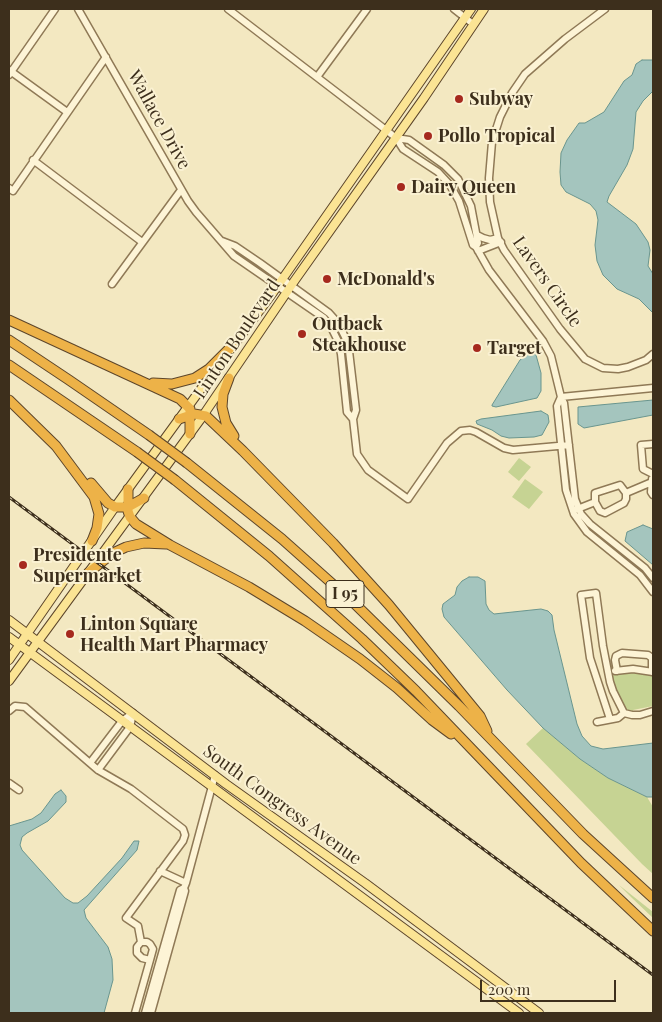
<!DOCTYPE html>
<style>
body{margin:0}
#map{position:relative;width:662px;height:1022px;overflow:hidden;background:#f3e8c1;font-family:"Playfair Display",serif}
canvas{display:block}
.frame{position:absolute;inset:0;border:10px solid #3d2f1c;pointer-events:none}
.scale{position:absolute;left:480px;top:980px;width:136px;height:22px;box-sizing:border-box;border:2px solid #3d2f1c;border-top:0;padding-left:6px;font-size:15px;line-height:18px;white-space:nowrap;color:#3d2f1c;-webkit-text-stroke:4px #faf1d2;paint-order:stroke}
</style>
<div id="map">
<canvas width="662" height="1022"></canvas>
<div class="frame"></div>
<div class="scale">200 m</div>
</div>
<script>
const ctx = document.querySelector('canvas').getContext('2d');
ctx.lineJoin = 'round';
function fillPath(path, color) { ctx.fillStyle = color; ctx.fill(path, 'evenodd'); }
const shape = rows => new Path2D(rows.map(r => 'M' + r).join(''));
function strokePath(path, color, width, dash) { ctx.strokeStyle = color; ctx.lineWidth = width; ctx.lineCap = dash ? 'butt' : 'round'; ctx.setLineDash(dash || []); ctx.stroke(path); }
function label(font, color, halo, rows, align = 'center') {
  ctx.font = font + ' "Playfair Display",serif'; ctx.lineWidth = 4; ctx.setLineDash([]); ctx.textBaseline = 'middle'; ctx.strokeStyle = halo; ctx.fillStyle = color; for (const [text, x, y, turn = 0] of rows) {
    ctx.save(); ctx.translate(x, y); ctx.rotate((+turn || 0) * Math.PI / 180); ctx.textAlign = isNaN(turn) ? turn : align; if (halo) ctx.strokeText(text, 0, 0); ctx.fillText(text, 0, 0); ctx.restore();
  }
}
fillPath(shape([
 [519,458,531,467,519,481,508,472],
 [525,479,543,492,529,509,512,497],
 [628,672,653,675,653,706,633,710,633,713,626,711,619,701,612,678,612,676,616,674],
 [543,728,580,759,608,778,647,797,653,807,653,874,642,864,526,744],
 [619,885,653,912,653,918,632,898]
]), '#c6d393');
const water = shape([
 [642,60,653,60,653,91,643,101,636,112,633,149,627,165,609,196,607,202,636,224,648,242,650,250,648,266,653,274,653,313,639,299,617,289,603,275,597,261,595,245,598,220,596,211,590,204,566,192,561,185,560,172,561,153,567,140,579,123,585,123,604,112,624,81,632,75,636,64,642,60],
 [531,352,536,355,541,373,541,391,537,398,496,407,492,406,492,405,520,360,526,355,531,352],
 [653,400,653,415,584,428,578,424,578,407,653,400],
 [541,411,548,415,549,422,542,435,534,437,509,438,501,436,492,430,477,424,476,421,481,419,541,411],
 [643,525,653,529,653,565,625,541,627,532,643,525],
 [469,577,478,577,485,581,486,604,489,610,494,614,541,609,548,611,552,615,554,630,577,724,582,736,591,746,603,749,653,743,653,797,647,797,608,778,580,759,543,728,507,690,444,617,442,609,443,604,455,595,457,587,462,581,469,577],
 [61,790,66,796,66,802,48,821,27,833,22,837,20,845,22,850,65,898,73,903,78,903,87,896,122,858,134,841,139,841,137,850,84,910,86,918,108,947,112,959,113,980,104,1013,9,1013,9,826,32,819,41,813,55,794,61,790]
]);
fillPath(water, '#a4c5be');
strokePath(water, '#69958e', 1);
const minor = shape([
 [78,9,188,201,196,212,234,256,324,318,331,327,338,341,341,354,347,412,353,419],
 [228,9,386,130,396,138,403,149,438,172,450,185,459,201,473,245,476,247,489,270,543,341,551,356,561,397,564,403,575,499,581,514,590,524,645,568,653,578],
 [454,9,473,24],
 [605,9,565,39,525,74,512,93,500,117,492,142,489,178,490,202,498,238,504,250,560,329,585,359,603,368,618,369,628,367,646,360,653,354],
 [9,70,67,112],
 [9,75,55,9],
 [317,77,367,9],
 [396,138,409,140,444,165,458,179,471,206,478,243,476,247],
 [33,160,142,242],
 [9,188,13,191,106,57],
 [477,235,483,238,490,240,498,238],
 [222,241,235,246,260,263,329,313,338,323,345,337,349,351,356,410,353,419,357,454,368,470,408,499,447,443,461,431,470,430,476,432,504,448,513,450,569,445],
 [478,251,501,242],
 [112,284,181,190],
 [561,397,557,406,566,490,574,514,587,532,640,575,653,592],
 [561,397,653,388],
 [653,474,643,469,641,445,653,444],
 [652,479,651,492,653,495],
 [626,493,620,485,595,493,595,502,600,511,605,513,624,503,626,499,626,493,652,482],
 [575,510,595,502],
 [615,671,633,669,653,672],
 [617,671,615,660,616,656,622,653,648,655,652,658,652,672],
 [9,711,15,706,25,707,98,770,131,789,183,829,185,835,183,841,126,918,138,926,141,942],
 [610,719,590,658,581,595,596,593,603,646,610,682,613,691,624,713,632,715,640,715,653,711],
 [597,722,618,718,624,713],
 [90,763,122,721,133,713],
 [98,770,130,727,133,713],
 [9,783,19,790],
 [160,871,186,883],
 [135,1013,150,960,153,949,150,944,147,942,141,942,137,947,137,953,142,958,150,960],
 [145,1013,180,890,184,888,186,883,215,775],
 [151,1013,185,891,184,888]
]);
const major = shape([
 [231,349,274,291,471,9],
 [9,620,226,784,365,883,539,1013],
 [9,637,519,1013],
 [9,660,115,507,222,360],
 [9,681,200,420,295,280,424,98,484,9]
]);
const highway = shape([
 [9,320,180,399,190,409,190,434],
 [9,340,69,380,149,435],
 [9,365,137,452],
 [229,378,223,394,222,407,226,423,234,436],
 [153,383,172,384,195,378,209,369,234,344],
 [9,400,56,446,94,497,99,514,97,528,92,541],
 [179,419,194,414,206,416,243,451,333,543,389,605,480,716,487,731],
 [187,463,282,539,355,604,459,706,583,834,653,898],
 [175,480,269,556,362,639,416,691,581,863,653,931],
 [91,483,108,503,115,507,128,507,144,498],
 [128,489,128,511,130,517,136,524,170,545,249,587,305,621,360,659,397,688,432,720,451,734],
 [88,573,113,553,126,547,144,543,166,544]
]);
strokePath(minor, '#8f7956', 9);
strokePath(major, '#5d462b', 10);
strokePath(highway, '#5d462b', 11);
strokePath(minor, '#fdf4d6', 6);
strokePath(major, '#fbe494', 8);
strokePath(highway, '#edb248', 9);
const rail = shape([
 [9,497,653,975]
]);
strokePath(rail, '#3d2f1c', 3);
strokePath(rail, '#faf1d2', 1, [4]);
const highwayBridge = shape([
 [149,435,187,463],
 [137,452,175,480]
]);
strokePath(highwayBridge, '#5d462b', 11, []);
strokePath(highwayBridge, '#edb248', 9);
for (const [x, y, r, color] of [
 [459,99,5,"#a6291e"],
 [428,136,5,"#a6291e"],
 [401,187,5,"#a6291e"],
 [327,279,5,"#a6291e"],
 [302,334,5,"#a6291e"],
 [477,348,5,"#a6291e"],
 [23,565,5,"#a6291e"],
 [70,634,5,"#a6291e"]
]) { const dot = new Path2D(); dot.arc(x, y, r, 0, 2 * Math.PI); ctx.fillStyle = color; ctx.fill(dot); strokePath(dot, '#faf1d2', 2); }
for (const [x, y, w] of [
 [345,594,38]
]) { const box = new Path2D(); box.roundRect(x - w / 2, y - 13.5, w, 27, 4); ctx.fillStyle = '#faf1d2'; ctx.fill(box); strokePath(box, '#3d2f1c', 1); }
label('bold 16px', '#3d2f1c', null, [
 ["I 95",345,594]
]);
label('bold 18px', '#3d2f1c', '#faf1d2', [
 ["Subway",469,99],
 ["Pollo Tropical",438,136],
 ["Dairy Queen",411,187],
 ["McDonald's",337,279],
 ["Outback",312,324],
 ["Steakhouse",312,345],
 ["Target",487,348],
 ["Presidente",33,555],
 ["Supermarket",33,576],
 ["Linton Square",80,624],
 ["Health Mart Pharmacy",80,645]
], 'left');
label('18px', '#3d2f1c', '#faf1d2', [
 ["Wallace Drive",159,120,61],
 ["Lavers Circle",547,282,55],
 ["Linton Boulevard",237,339,-56],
 ["South Congress Avenue",282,805,36]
]);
</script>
